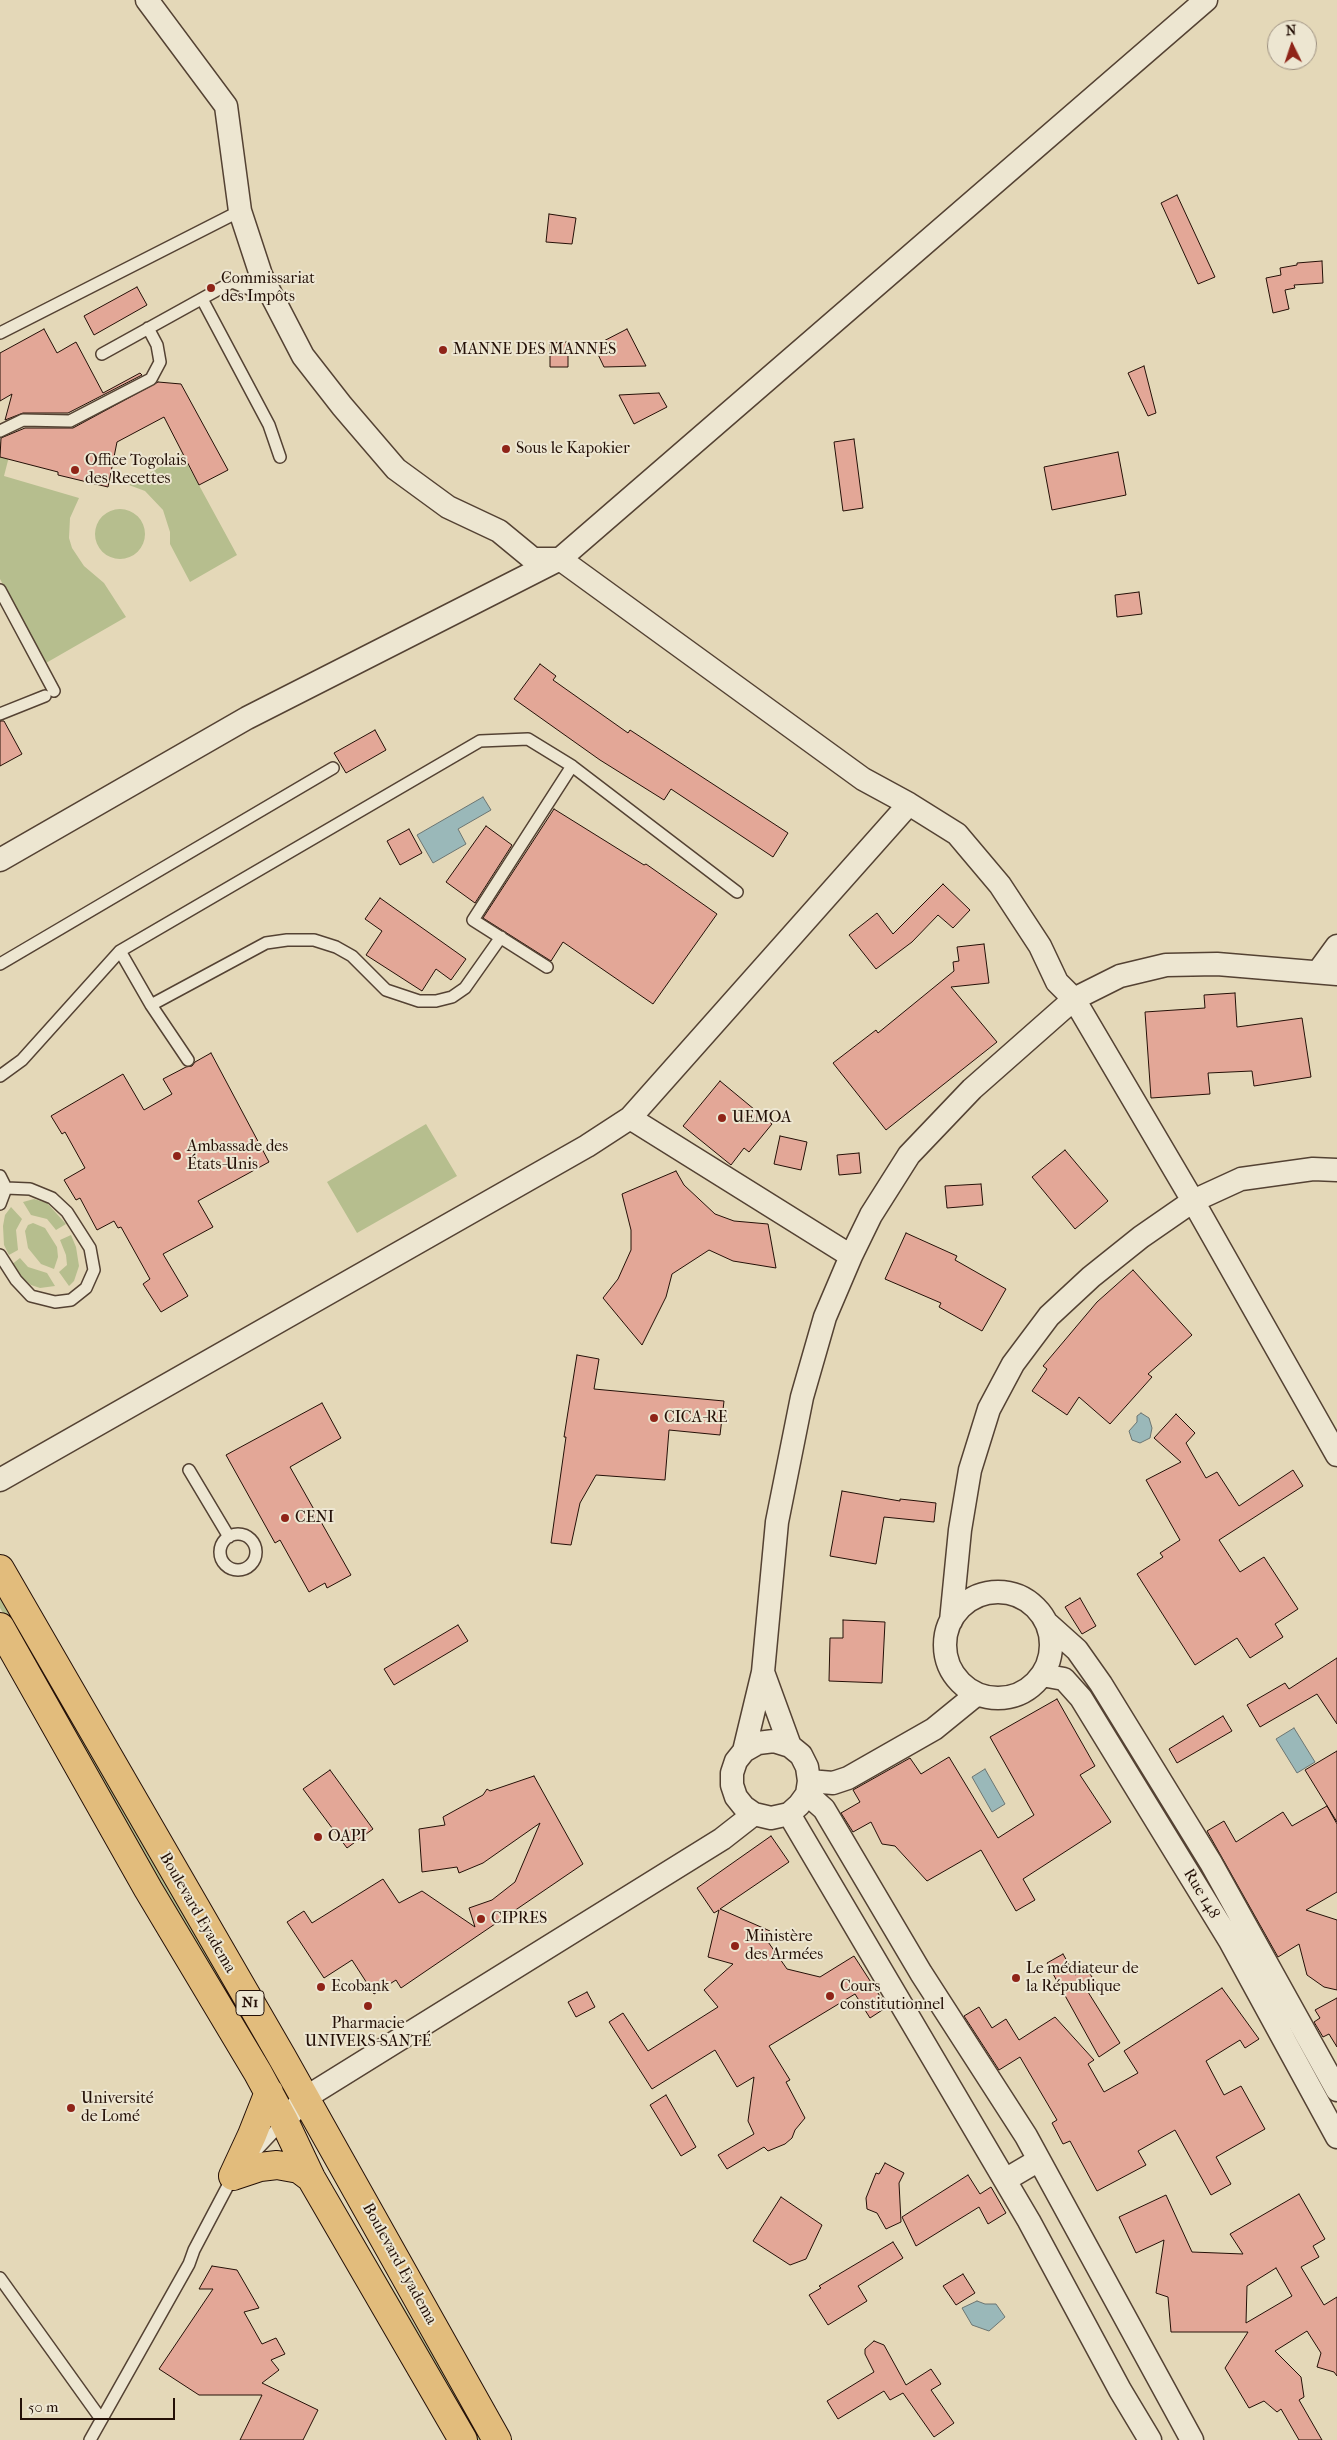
<!DOCTYPE html>
<meta charset="utf-8">
<style>
body{margin:0}
#map{position:relative;width:1337px;height:2440px;overflow:hidden;background:#e4d8b8;font-family:"IM FELL French Canon",serif}
canvas{display:block}
.north{position:absolute;left:1267px;top:20px;width:50px;height:50px;box-sizing:border-box;background:#ede6d1;border:1px solid #9d9080;border-radius:50%;rotate:356deg;font-size:14px;font-weight:700;line-height:20px;text-align:center;color:#241007}
.north::after{content:'';display:block;margin:auto;width:18px;height:22px;background:#8f2418;clip-path:polygon(50% 0,100% 100%,50% 72%,0 100%)}
.scale{position:absolute;left:20px;top:2398px;width:155px;height:22px;box-sizing:border-box;border:2px solid #241007;border-top:0;padding-left:6px;font-size:15px;line-height:18px;white-space:nowrap;color:#241007;-webkit-text-stroke:4px #ede6d1;paint-order:stroke}
</style>
<div id="map">
<canvas width="1337" height="2440"></canvas>
<div class="north">N</div>
<div class="scale">50 m</div>
</div>
<script>
const ctx = document.querySelector('canvas').getContext('2d');
ctx.lineJoin = 'round';
function fillPath(path, color) { ctx.fillStyle = color; ctx.fill(path, 'evenodd'); }
const shape = rows => new Path2D(rows.map(r => 'M' + r).join(''));
function strokePath(path, color, width, dash) { ctx.strokeStyle = color; ctx.lineWidth = width; ctx.lineCap = dash ? 'butt' : 'round'; ctx.setLineDash(dash || []); ctx.stroke(path); }
function label(font, color, halo, rows, align = 'center') {
  ctx.font = font + ' "IM FELL French Canon",serif'; ctx.lineWidth = 4; ctx.setLineDash([]); ctx.textBaseline = 'middle'; ctx.strokeStyle = halo; ctx.fillStyle = color; for (const [text, x, y, turn = 0] of rows) {
    ctx.save(); ctx.translate(x, y); ctx.rotate((+turn || 0) * Math.PI / 180); ctx.textAlign = isNaN(turn) ? turn : align; if (halo) ctx.strokeText(text, 0, 0); ctx.fillText(text, 0, 0); ctx.restore();
  }
}
fillPath(shape([
 [0,442,12,445,4,476,79,498,70,518,69,538,72,548,84,566,104,583,126,617,46,663,0,579],
 [182,454,237,555,190,582,170,544,170,532,163,510,145,491,129,485],
 '95 534a25 25 0 1 1 50 0a25 25 0 1 1-50 0Z',
 [426,1124,457,1176,357,1233,327,1182],
 [34,1199,47,1203,66,1224,56,1230,47,1219,31,1215,23,1202],
 [11,1207,22,1219,16,1230,18,1250,9,1255,4,1245,3,1226,5,1215],
 [33,1223,45,1228,57,1247,58,1257,54,1269,41,1264,28,1248,25,1231,28,1225],
 [71,1235,76,1247,79,1266,74,1281,69,1286,59,1272,67,1265,66,1255,60,1240],
 [20,1258,28,1267,47,1273,55,1286,40,1288,31,1285,21,1277,11,1265],
 [0,1588,267,2058,286,2093,281,2098,74,1733,0,1608],
 [327,2180,329,2181,483,2440,474,2440]
]), '#b6be8e');
const water = shape([
 [483,797,491,810,458,829,466,844,433,863,417,835,483,797],
 [1141,1413,1149,1418,1152,1428,1150,1438,1140,1443,1132,1440,1129,1431,1137,1422,1137,1416,1141,1413],
 [1294,1728,1315,1762,1297,1773,1276,1739,1294,1728],
 [985,1769,1005,1804,992,1812,972,1777,985,1769],
 [977,2301,985,2304,996,2304,1005,2317,989,2331,972,2325,962,2308,977,2301]
]);
fillPath(water, '#9ab8b9');
strokePath(water, '#6b7572', 1);
const building = shape([
 [1177,195,1215,277,1198,284,1161,203,1177,195],
 [549,214,576,218,572,244,546,242,549,214],
 [1322,261,1323,283,1294,285,1295,288,1285,290,1289,309,1273,313,1266,278,1281,275,1280,268,1297,265,1297,263,1322,261],
 [137,287,147,305,94,335,84,316,137,287],
 [44,329,57,353,76,342,103,393,140,373,142,375,68,413,23,413,5,420,12,394,0,401,0,353,44,329],
 [627,329,646,366,604,367,594,346,627,329],
 [568,342,568,367,550,367,550,343,568,342],
 [1144,366,1156,413,1148,416,1128,373,1144,366],
 [158,382,181,384,228,470,199,485,164,417,117,442,108,487,58,475,58,472,0,457,1,438,25,428,73,428,158,382],
 [659,393,667,407,634,424,619,395,659,393],
 [854,439,863,508,843,511,834,442,854,439],
 [1118,452,1126,495,1052,510,1044,467,1118,452],
 [1139,592,1142,614,1117,617,1115,595,1139,592],
 [540,664,556,676,553,680,628,733,630,730,788,833,773,857,671,789,664,800,600,760,514,699,540,664],
 [0,721,4,721,22,754,0,766,0,721],
 [375,730,386,750,346,773,334,753,375,730],
 [554,809,644,865,646,864,717,914,653,1004,563,942,551,961,483,918,554,809],
 [486,826,512,845,475,903,446,882,486,826],
 [409,829,422,853,400,865,387,841,409,829],
 [943,884,970,910,953,928,938,915,912,942,876,969,849,935,877,913,893,934,943,884],
 [380,898,466,959,451,980,436,969,422,991,366,955,382,931,365,919,380,898],
 [984,944,989,983,951,987,997,1042,886,1130,833,1063,876,1030,878,1033,954,971,953,962,959,961,957,947,984,944],
 [1235,993,1237,1027,1302,1018,1311,1077,1254,1086,1252,1071,1208,1073,1210,1094,1151,1098,1145,1012,1205,1008,1204,995,1235,993],
 [211,1053,269,1162,198,1201,213,1227,163,1254,188,1296,161,1312,143,1284,150,1279,121,1227,118,1228,114,1221,97,1230,80,1198,76,1200,64,1180,85,1168,65,1132,62,1134,51,1116,123,1074,144,1110,172,1094,163,1079,186,1067,192,1066,195,1062,211,1053],
 [720,1081,772,1124,749,1152,744,1148,731,1165,683,1126,720,1081],
 [780,1136,807,1142,801,1170,774,1164,780,1136],
 [1065,1150,1108,1201,1075,1229,1032,1177,1065,1150],
 [859,1153,861,1173,839,1175,837,1155,859,1153],
 [676,1171,684,1185,715,1214,734,1221,768,1224,776,1268,733,1261,709,1250,672,1274,666,1297,642,1345,603,1298,618,1279,631,1250,631,1230,622,1194,676,1171],
 [981,1184,983,1205,947,1208,945,1186,981,1184],
 [906,1233,957,1256,955,1260,1006,1289,982,1331,939,1307,941,1303,885,1279,906,1233],
 [1133,1270,1192,1335,1148,1374,1152,1377,1110,1424,1079,1397,1067,1415,1032,1391,1047,1369,1043,1366,1097,1302,1133,1270],
 [577,1355,599,1359,594,1389,724,1401,720,1435,669,1430,665,1480,596,1475,580,1503,571,1545,551,1543,566,1437,564,1437,577,1355],
 [322,1403,341,1438,290,1467,351,1575,327,1588,325,1583,309,1592,280,1540,275,1543,226,1455,322,1403],
 [1176,1414,1195,1433,1186,1443,1206,1478,1217,1472,1239,1506,1293,1470,1303,1486,1219,1540,1240,1572,1264,1557,1298,1609,1275,1624,1283,1637,1250,1658,1237,1638,1195,1665,1137,1574,1163,1557,1160,1553,1180,1540,1146,1480,1181,1462,1154,1438,1176,1414],
 [842,1491,900,1501,900,1499,936,1503,934,1522,884,1517,876,1564,830,1556,842,1491],
 [1080,1598,1096,1626,1082,1634,1065,1607,1080,1598],
 [843,1620,885,1622,882,1683,829,1681,830,1638,843,1638,843,1620],
 [458,1625,468,1641,394,1685,384,1669,458,1625],
 [1337,1658,1337,1724,1317,1694,1260,1727,1247,1705,1285,1683,1289,1689,1337,1658],
 [1057,1699,1095,1766,1080,1775,1111,1822,1023,1879,1035,1900,1016,1911,981,1850,927,1881,895,1846,882,1844,871,1822,853,1832,841,1813,860,1802,853,1790,910,1758,921,1774,949,1757,998,1838,1034,1815,990,1737,1057,1699],
 [1223,1716,1232,1731,1177,1763,1169,1749,1223,1716],
 [1337,1751,1337,1822,1305,1770,1337,1751],
 [330,1770,373,1829,347,1848,303,1789,330,1770],
 [534,1776,583,1864,401,1988,396,1980,374,1994,352,1960,324,1978,287,1922,304,1911,312,1923,383,1879,399,1903,422,1891,475,1927,469,1908,492,1900,515,1882,540,1823,483,1863,459,1873,457,1867,422,1872,419,1829,445,1825,443,1817,483,1795,487,1789,490,1791,534,1776],
 [1327,1806,1337,1824,1337,1892,1306,1910,1337,1920,1337,1990,1324,1987,1307,1975,1299,1944,1278,1957,1207,1831,1224,1821,1236,1842,1283,1812,1292,1826,1327,1806],
 [771,1836,789,1862,720,1909,770,1931,766,1939,787,1969,820,1977,854,1956,887,2007,870,2018,855,1994,769,2046,790,2080,786,2082,805,2118,795,2130,792,2138,785,2144,768,2151,764,2147,727,2169,718,2155,754,2134,748,2121,754,2077,737,2087,715,2050,652,2089,609,2022,623,2013,648,2051,718,2007,704,1990,733,1964,708,1957,719,1910,714,1913,697,1888,771,1836],
 [1063,1954,1075,1975,1086,1968,1098,1986,1088,1992,1120,2043,1099,2057,1047,1963,1063,1954],
 [1222,1988,1259,2039,1245,2048,1240,2040,1206,2061,1224,2095,1241,2086,1265,2129,1216,2157,1231,2184,1211,2195,1175,2130,1138,2151,1146,2165,1097,2191,1070,2141,1063,2144,1052,2123,1057,2120,1020,2057,999,2070,964,2016,979,2007,992,2028,1006,2019,1019,2040,1055,2017,1094,2060,1088,2064,1104,2092,1138,2073,1124,2051,1222,1988],
 [587,1992,595,2007,576,2017,568,2002,587,1992],
 [1337,1998,1337,2047,1329,2034,1323,2037,1314,2022,1320,2018,1315,2010,1337,1998],
 [666,2095,696,2147,681,2156,650,2105,666,2095],
 [885,2163,904,2173,899,2183,901,2222,886,2229,877,2213,867,2209,866,2198,876,2173,879,2174,885,2163],
 [968,2175,980,2194,991,2187,1006,2213,988,2224,979,2207,916,2246,902,2217,968,2175],
 [1299,2194,1325,2239,1313,2246,1319,2257,1301,2267,1324,2305,1337,2297,1337,2376,1334,2372,1317,2367,1321,2353,1307,2331,1275,2351,1301,2377,1304,2397,1299,2400,1322,2440,1299,2440,1281,2409,1277,2412,1264,2401,1249,2408,1225,2368,1248,2332,1171,2332,1168,2297,1156,2293,1164,2240,1136,2253,1119,2217,1166,2195,1192,2252,1243,2254,1230,2234,1299,2194],
 [1276,2268,1292,2296,1246,2323,1247,2286,1276,2268],
 [781,2197,822,2225,806,2259,790,2265,753,2241,781,2197],
 [893,2242,903,2258,858,2286,867,2301,828,2325,809,2295,821,2288,819,2286,893,2242],
 [212,2266,237,2270,259,2308,244,2312,262,2344,276,2338,285,2354,271,2360,279,2370,262,2383,318,2410,303,2440,240,2440,262,2395,199,2395,159,2369,213,2289,199,2289,212,2266],
 [963,2274,975,2293,956,2305,943,2286,963,2274],
 [874,2341,884,2345,906,2385,931,2369,941,2384,931,2390,954,2423,934,2437,903,2393,890,2400,884,2391,838,2419,827,2401,874,2372,865,2354,865,2349,874,2341]
]);
fillPath(building, '#e3a797');
strokePath(building, '#241007', 1);
const lane = shape([
 [202,299,269,425,280,457],
 [0,333,240,211],
 [102,354,232,282,271,298],
 [0,431,23,420,70,421,151,379,160,362,157,345,148,328],
 [0,590,54,691],
 [0,714,45,696],
 [120,951,151,1005,188,1060],
 [0,964,333,768],
 [547,967,473,920,572,766],
 [151,1005,266,943,287,940,314,940,336,947,352,956,386,990,419,1001,436,1001,452,997,465,988,501,937],
 [0,1076,22,1060,120,951,480,741,528,739,572,766,737,892],
 [0,1176,6,1188,0,1204],
 [0,1255,16,1280,31,1296,55,1302,71,1300,86,1288,94,1270,90,1248,67,1212,52,1198,30,1189,6,1188],
 [189,1470,229,1537],
 '220 1552a18 18 0 1 1 36 0a18 18 0 1 1-36 0Z',
 [254,2153,284,2121],
 [0,2278,101,2419],
 [90,2440,189,2264,194,2250,233,2176]
]);
const street = shape([
 [147,0,226,106,240,211,261,275,303,356,342,406,396,469,448,507,499,531,533,559,560,559,863,779,909,804,957,834,1000,885,1040,946,1057,982,1074,999,1193,1201,1337,1455],
 [0,860,247,718,560,559,1206,0],
 [1318,972,1337,946],
 [630,1118,851,1256],
 [0,1480,587,1146,630,1118,909,804],
 '945 1645a53 53 0 1 1 106 0a53 53 0 1 1-106 0Z',
 [951,1621,960,1530,970,1470,989,1409,1013,1364,1049,1316,1091,1277,1141,1237,1193,1201,1241,1179,1313,1169,1337,1170],
 [1048,1624,1077,1650,1101,1684,1211,1863,1337,2090],
 [763,1672,790,1746,801,1755,807,1767,809,1781,807,1794,799,1805,789,1814,771,1818,754,1814,744,1807,736,1797,732,1785,732,1773,736,1761,744,1751,758,1743,774,1741,790,1746],
 [1042,1675,1064,1679,1081,1698,1230,1941,1337,2137],
 [744,1751,763,1672,777,1522,802,1397,825,1317,851,1256,871,1215,909,1155,972,1089,1074,999,1120,976,1166,965,1217,964,1337,974],
 [809,1781,833,1783,848,1778,934,1729,977,1694],
 [807,1794,824,1809,921,1973,1026,2136,1192,2440],
 [789,1814,1029,2221,1120,2390,1150,2440],
 [284,2121,305,2098,722,1839,754,1814],
 [1005,2180,1039,2160]
]);
const highway = shape([
 [0,1569,282,2057,497,2440],
 [0,1627,148,1889,258,2073,284,2121,311,2178,463,2440],
 [233,2176,252,2135,269,2092],
 [233,2176,260,2167,277,2165,299,2169,311,2178]
]);
strokePath(lane, '#544233', 14);
strokePath(street, '#544233', 25);
strokePath(highway, '#241007', 30);
strokePath(lane, '#ede6d1', 11);
strokePath(street, '#ede6d1', 22);
strokePath(highway, '#e2bc7c', 28);
for (const [x, y, r, color] of [
 [211,288,5,"#8f2418"],
 [443,350,5,"#8f2418"],
 [506,449,5,"#8f2418"],
 [75,470,5,"#8f2418"],
 [722,1118,5,"#8f2418"],
 [177,1156,5,"#8f2418"],
 [654,1418,5,"#8f2418"],
 [285,1518,5,"#8f2418"],
 [318,1837,5,"#8f2418"],
 [481,1919,5,"#8f2418"],
 [735,1946,5,"#8f2418"],
 [1016,1978,5,"#8f2418"],
 [321,1987,5,"#8f2418"],
 [830,1996,5,"#8f2418"],
 [368,2006,5,"#8f2418"],
 [71,2108,5,"#8f2418"]
]) { const dot = new Path2D(); dot.arc(x, y, r, 0, 2 * Math.PI); ctx.fillStyle = color; ctx.fill(dot); strokePath(dot, '#ede6d1', 2); }
for (const [x, y, w] of [
 [250,2003,28]
]) { const box = new Path2D(); box.roundRect(x - w / 2, y - 12.5, w, 25, 4); ctx.fillStyle = '#ede6d1'; ctx.fill(box); strokePath(box, '#241007', 1); }
label('bold 15px', '#241007', null, [
 ["N1",250,2003]
]);
label('16px', '#241007', '#ede6d1', [
 ["Commissariat",221,279],
 ["des Impôts",221,297],
 ["MANNE DES MANNES",453,350],
 ["Sous le Kapokier",516,449],
 ["Office Togolais",85,461],
 ["des Recettes",85,479],
 ["UEMOA",732,1118],
 ["Ambassade des",187,1147],
 ["États-Unis",187,1165],
 ["CICA-RE",664,1418],
 ["CENI",295,1518],
 ["OAPI",328,1837],
 ["CIPRES",491,1919],
 ["Ministère",745,1937],
 ["des Armées",745,1955],
 ["Le médiateur de",1026,1969],
 ["la République",1026,1987],
 ["Ecobank",331,1987],
 ["Cours",840,1987],
 ["constitutionnel",840,2005],
 ["Pharmacie",368,2024,"center"],
 ["UNIVERS-SANTÉ",368,2042,"center"],
 ["Université",81,2099],
 ["de Lomé",81,2117]
], 'left');
label('16px', '#241007', '#ede6d1', [
 ["Rue 148",1201,1894,59],
 ["Boulevard Eyadema",197,1913,60],
 ["Boulevard Eyadema",399,2264,61]
]);
</script>
